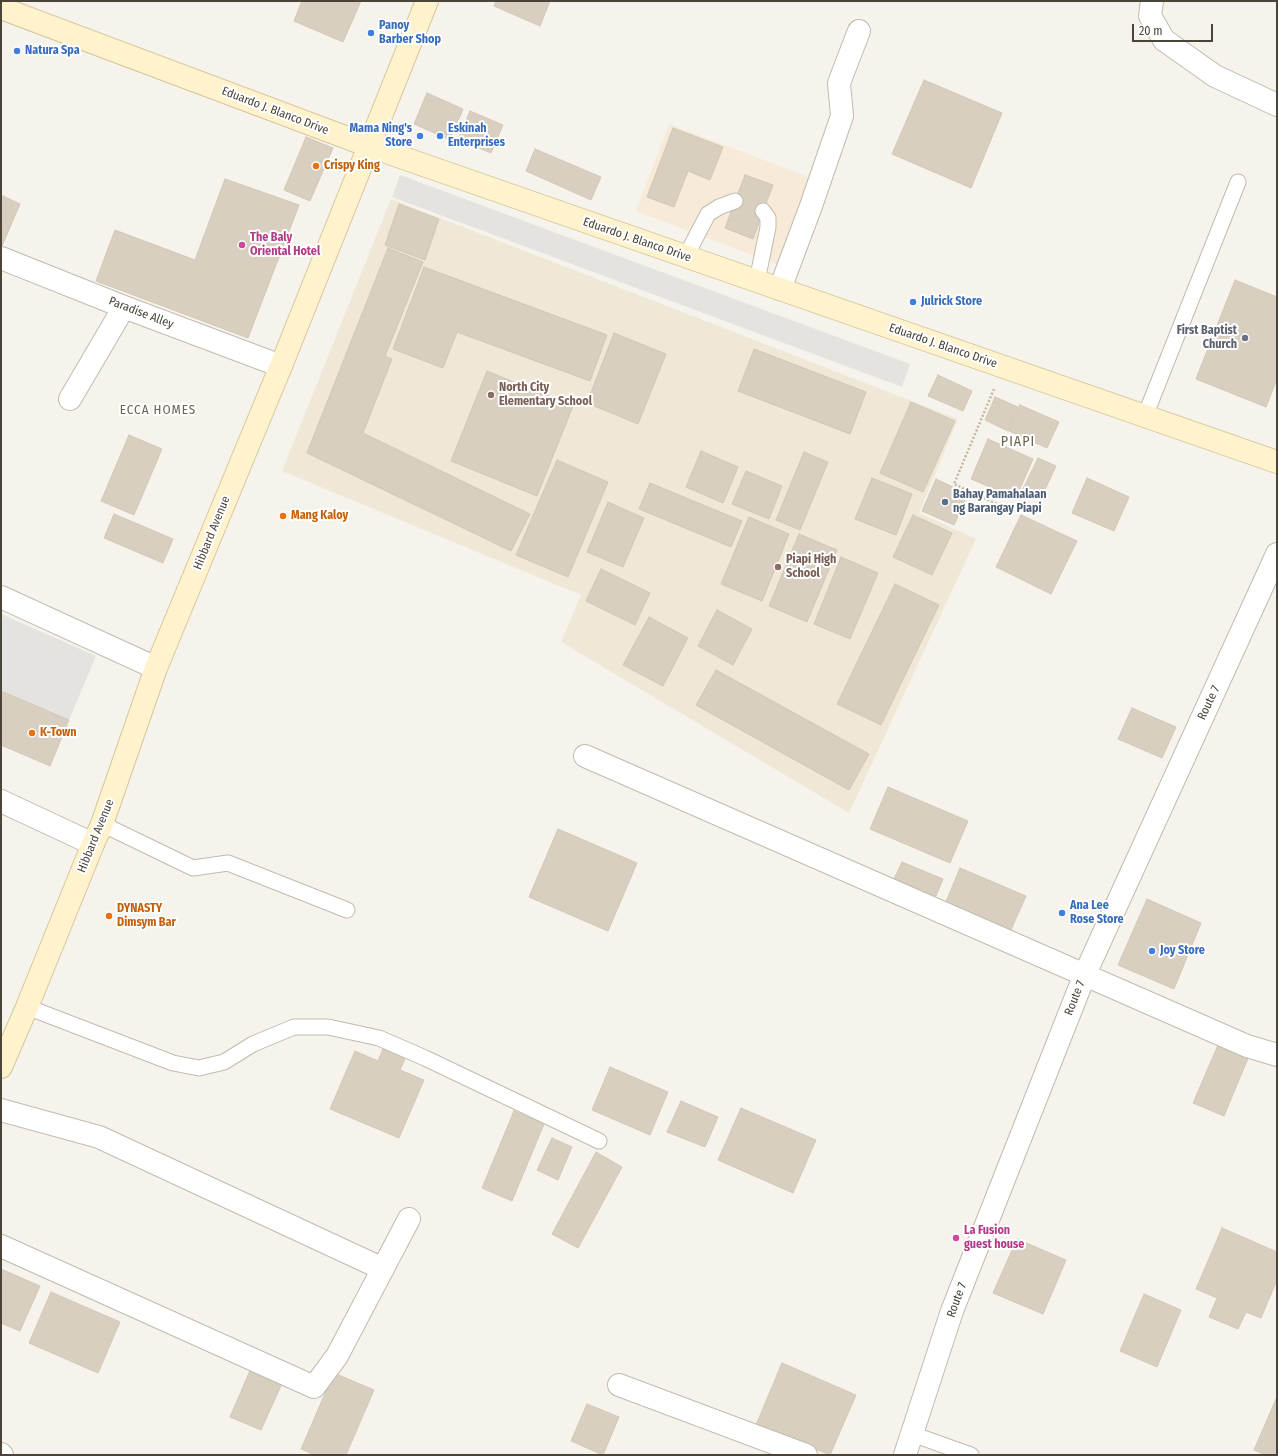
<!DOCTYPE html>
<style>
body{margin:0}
#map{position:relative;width:1278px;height:1456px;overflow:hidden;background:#f6f3ec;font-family:"Fira Sans Condensed",sans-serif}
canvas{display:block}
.frame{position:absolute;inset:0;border:2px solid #4b4439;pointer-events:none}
.scale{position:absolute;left:1132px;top:24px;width:81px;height:18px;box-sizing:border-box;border:2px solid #4b4439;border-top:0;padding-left:5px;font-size:12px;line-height:14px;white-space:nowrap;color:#4b4439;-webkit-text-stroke:3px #fff;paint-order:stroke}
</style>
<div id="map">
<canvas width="1278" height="1456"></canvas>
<div class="frame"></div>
<div class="scale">20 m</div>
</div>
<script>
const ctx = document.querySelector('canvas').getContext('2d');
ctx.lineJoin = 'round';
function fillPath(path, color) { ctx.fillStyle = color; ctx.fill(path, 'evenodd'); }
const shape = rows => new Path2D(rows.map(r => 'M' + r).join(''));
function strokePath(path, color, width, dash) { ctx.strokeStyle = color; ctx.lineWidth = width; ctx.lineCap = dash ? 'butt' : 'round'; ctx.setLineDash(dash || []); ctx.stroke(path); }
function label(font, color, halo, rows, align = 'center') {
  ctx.font = font + ' "Fira Sans Condensed",sans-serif'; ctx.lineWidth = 4; ctx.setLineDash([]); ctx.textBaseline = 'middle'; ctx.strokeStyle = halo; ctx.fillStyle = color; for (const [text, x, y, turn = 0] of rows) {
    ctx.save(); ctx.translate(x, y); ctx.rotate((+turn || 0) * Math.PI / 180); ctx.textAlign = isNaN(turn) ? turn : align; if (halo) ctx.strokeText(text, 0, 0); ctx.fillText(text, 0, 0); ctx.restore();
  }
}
fillPath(shape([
 [669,124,811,178,778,265,636,211]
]), '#f7ead8');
fillPath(shape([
 [391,199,958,419,919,513,976,539,849,813,561,642,581,595,282,471]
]), '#efe8d6');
fillPath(shape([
 [400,175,910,364,902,387,392,197],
 [1,614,96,656,69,720,1,691]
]), '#e5e3e0');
const building = shape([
 [302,1,361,1,343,42,294,21,302,1],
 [496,1,550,1,540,26,494,6,496,1],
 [924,80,1002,113,971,188,892,154,924,80],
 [427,93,463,109,450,140,414,124,427,93],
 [470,111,503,125,491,153,458,139,470,111],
 [673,128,723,147,710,180,688,171,674,207,647,197,673,128],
 [306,137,333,148,310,201,284,190,306,137],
 [535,149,601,177,591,200,526,171,535,149],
 [745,175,773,185,753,239,725,228,745,175],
 [225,179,299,205,248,338,96,281,115,230,195,260,225,179],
 [1,195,20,204,2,246,1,246,1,195],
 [399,204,439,219,425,260,385,245,399,204],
 [388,248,423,262,385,356,392,359,363,433,530,514,511,551,307,453,388,248],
 [424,267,607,335,590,381,457,332,443,368,393,349,424,267],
 [1235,280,1277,297,1277,379,1266,407,1196,379,1235,280],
 [614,333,666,354,638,424,587,403,614,333],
 [754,349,866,392,850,434,738,391,754,349],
 [487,371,573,406,537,496,451,461,487,371],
 [938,375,972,391,963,411,928,396,938,375],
 [995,397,1018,407,1008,431,985,420,995,397],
 [911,402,955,421,923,492,880,473,911,402],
 [1020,405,1059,422,1047,448,1009,431,1020,405],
 [129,435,162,449,134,515,101,501,129,435],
 [988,439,1033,459,1016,498,971,479,988,439],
 [701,451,738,467,723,503,686,487,701,451],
 [804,452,828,462,800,530,776,520,804,452],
 [1038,458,1056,466,1041,498,1023,489,1038,458],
 [557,460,608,482,568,577,516,555,557,460],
 [746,471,782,486,769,519,732,504,746,471],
 [872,478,912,494,896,535,855,519,872,478],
 [1087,478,1129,497,1114,531,1072,513,1087,478],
 [936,479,968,494,954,525,922,511,936,479],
 [650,483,742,521,731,547,639,509,650,483],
 [608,502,644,518,623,567,587,552,608,502],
 [114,514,173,539,163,563,104,538,114,514],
 [913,515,952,533,932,575,893,557,913,515],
 [1021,515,1077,541,1051,594,996,567,1021,515],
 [749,517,789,534,762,601,721,584,749,517],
 [799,534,837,550,807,622,769,606,799,534],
 [841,557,878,573,850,639,814,624,841,557],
 [601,569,650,593,635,625,586,601,601,569],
 [895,584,939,605,881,725,837,704,895,584],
 [717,610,752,629,733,665,698,646,717,610],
 [649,617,688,638,663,686,623,665,649,617],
 [716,670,869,754,849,790,696,705,716,670],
 [1,691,69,720,50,766,1,745,1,691],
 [1132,708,1176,727,1162,758,1118,739,1132,708],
 [888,787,968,821,950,863,870,829,888,787],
 [558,829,637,863,608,931,529,897,558,829],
 [902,862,943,879,936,896,894,879,902,862],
 [960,868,1026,896,1010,932,945,904,960,868],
 [1147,899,1201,923,1174,989,1118,965,1147,899],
 [1221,1038,1251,1051,1224,1116,1193,1103,1221,1038],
 [383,1049,405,1059,400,1070,424,1080,399,1138,330,1109,355,1051,378,1061,383,1049],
 [610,1067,668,1092,650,1135,592,1110,610,1067],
 [681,1101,718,1117,705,1147,667,1132,681,1101],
 [741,1108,816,1140,793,1193,718,1160,741,1108],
 [514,1111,544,1124,512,1201,482,1188,514,1111],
 [552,1138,572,1147,558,1180,537,1170,552,1138],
 [596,1152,622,1167,578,1248,552,1234,596,1152],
 [1222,1228,1277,1252,1277,1280,1261,1318,1246,1312,1238,1329,1209,1317,1217,1298,1196,1289,1222,1228],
 [1017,1239,1066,1260,1043,1314,993,1293,1017,1239],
 [1,1269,40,1286,20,1331,1,1323,1,1269],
 [51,1292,120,1322,98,1373,29,1343,51,1292],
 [1144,1294,1181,1310,1157,1367,1120,1351,1144,1294],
 [782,1363,856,1395,830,1455,756,1425,782,1363],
 [252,1366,284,1379,261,1430,230,1417,252,1366],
 [334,1373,374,1390,346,1455,315,1455,301,1449,334,1373],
 [1276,1399,1277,1455,1265,1455,1254,1450,1276,1399],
 [587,1404,619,1417,603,1455,571,1441,587,1404]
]);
fillPath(building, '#d8cfc1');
strokePath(building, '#d3c7b4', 1);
const service = shape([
 [686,256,708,214,719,207,735,201],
 [757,281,768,227,768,218,763,211],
 [1145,416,1238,182],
 [102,824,193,868,228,863,347,910],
 [27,1007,173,1063,199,1068,224,1062,253,1044,294,1027,328,1027,379,1038,425,1058,599,1141],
 [912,1434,971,1455]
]);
const minor = shape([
 [1152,1,1150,16,1164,40,1215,76,1277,105],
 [1,258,124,307,281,366],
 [780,289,811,206,842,116,839,83,859,31],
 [70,399,124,307],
 [1,597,156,668],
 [585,756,1247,1046,1277,1055],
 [1,801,93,844],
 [1,1110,99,1137,383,1269],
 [1,1246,314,1387,337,1356,409,1219],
 [619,1385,806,1455],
 [1,1454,2,1455]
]);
const tertiary = shape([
 [905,1455,952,1311,1085,974,1277,554]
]);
const secondary = shape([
 [1,8,369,146,1277,462],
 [1,1067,27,1007,93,844,102,824,156,668,281,366,427,1]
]);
strokePath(service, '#c2bbae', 17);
strokePath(minor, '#c2bbae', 24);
strokePath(tertiary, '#c2bbae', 24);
strokePath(secondary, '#d6c79b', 24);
strokePath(shape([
 [994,389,954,484,1014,512]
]), '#c4b79f', 2.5, [2, 2]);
strokePath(service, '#fff', 15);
strokePath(minor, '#fff', 22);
strokePath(tertiary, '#fff', 22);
strokePath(secondary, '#fff3cd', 22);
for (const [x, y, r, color] of [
 [371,33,4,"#3f7fe0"],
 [17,51,4,"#3f7fe0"],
 [420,136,4,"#3f7fe0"],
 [440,136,4,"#3f7fe0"],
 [316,166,4,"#e8710a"],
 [242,245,4,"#d1479c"],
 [913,302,4,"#3f7fe0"],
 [1245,338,4,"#6b7280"],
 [491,395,4,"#8d6e63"],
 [945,502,4,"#5c6f8a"],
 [283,516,4,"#e8710a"],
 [778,567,4,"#8d6e63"],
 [32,733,4,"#e8710a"],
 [1062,913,4,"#3f7fe0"],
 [109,916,4,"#e8710a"],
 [1152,951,4,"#3f7fe0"],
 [956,1238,4,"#d1479c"]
]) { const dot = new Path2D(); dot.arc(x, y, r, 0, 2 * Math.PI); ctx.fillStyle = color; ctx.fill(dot); strokePath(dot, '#fff', 1.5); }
label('bold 12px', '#366cbe', '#fff', [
 ["Panoy",379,26],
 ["Barber Shop",379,40],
 ["Natura Spa",25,51],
 ["Mama Ning's",412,129,"right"],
 ["Store",412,143,"right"],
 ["Eskinah",448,129],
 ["Enterprises",448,143],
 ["Julrick Store",921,302],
 ["Ana Lee",1070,906],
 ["Rose Store",1070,920],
 ["Joy Store",1160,951]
], 'left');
label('12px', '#4b4439', '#fff', [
 ["Eduardo J. Blanco Drive",275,111,21],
 ["Eduardo J. Blanco Drive",637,240,19],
 ["Paradise Alley",141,313,21],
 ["Eduardo J. Blanco Drive",943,346,19],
 ["Hibbard Avenue",212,533,-68],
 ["Route 7",1209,703,-65],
 ["Hibbard Avenue",96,836,-68],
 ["Route 7",1075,998,-69],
 ["Route 7",957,1300,-70]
]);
label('bold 12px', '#c56008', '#fff', [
 ["Crispy King",324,166],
 ["Mang Kaloy",291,516],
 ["K-Town",40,733],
 ["DYNASTY",117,909],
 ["Dimsym Bar",117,923]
], 'left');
label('bold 12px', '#b23c85', '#fff', [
 ["The Baly",250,238],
 ["Oriental Hotel",250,252],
 ["La Fusion",964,1231],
 ["guest house",964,1245]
], 'left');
label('bold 12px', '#5b616d', '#fff', [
 ["First Baptist",1237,331],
 ["Church",1237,345]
], 'right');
label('bold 12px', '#785e54', '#fff', [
 ["North City",499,388],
 ["Elementary School",499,402],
 ["Piapi High",786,560],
 ["School",786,574]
], 'left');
label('bold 12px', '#4e5e75', '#fff', [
 ["Bahay Pamahalaan",953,495],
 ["ng Barangay Piapi",953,509]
], 'left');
ctx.letterSpacing = '1px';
label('13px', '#6e6250', '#fff', [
 ["ECCA HOMES",158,410]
]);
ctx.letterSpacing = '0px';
ctx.letterSpacing = '1px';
label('14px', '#6e6250', '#fff', [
 ["PIAPI",1018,442]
]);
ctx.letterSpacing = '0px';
</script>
